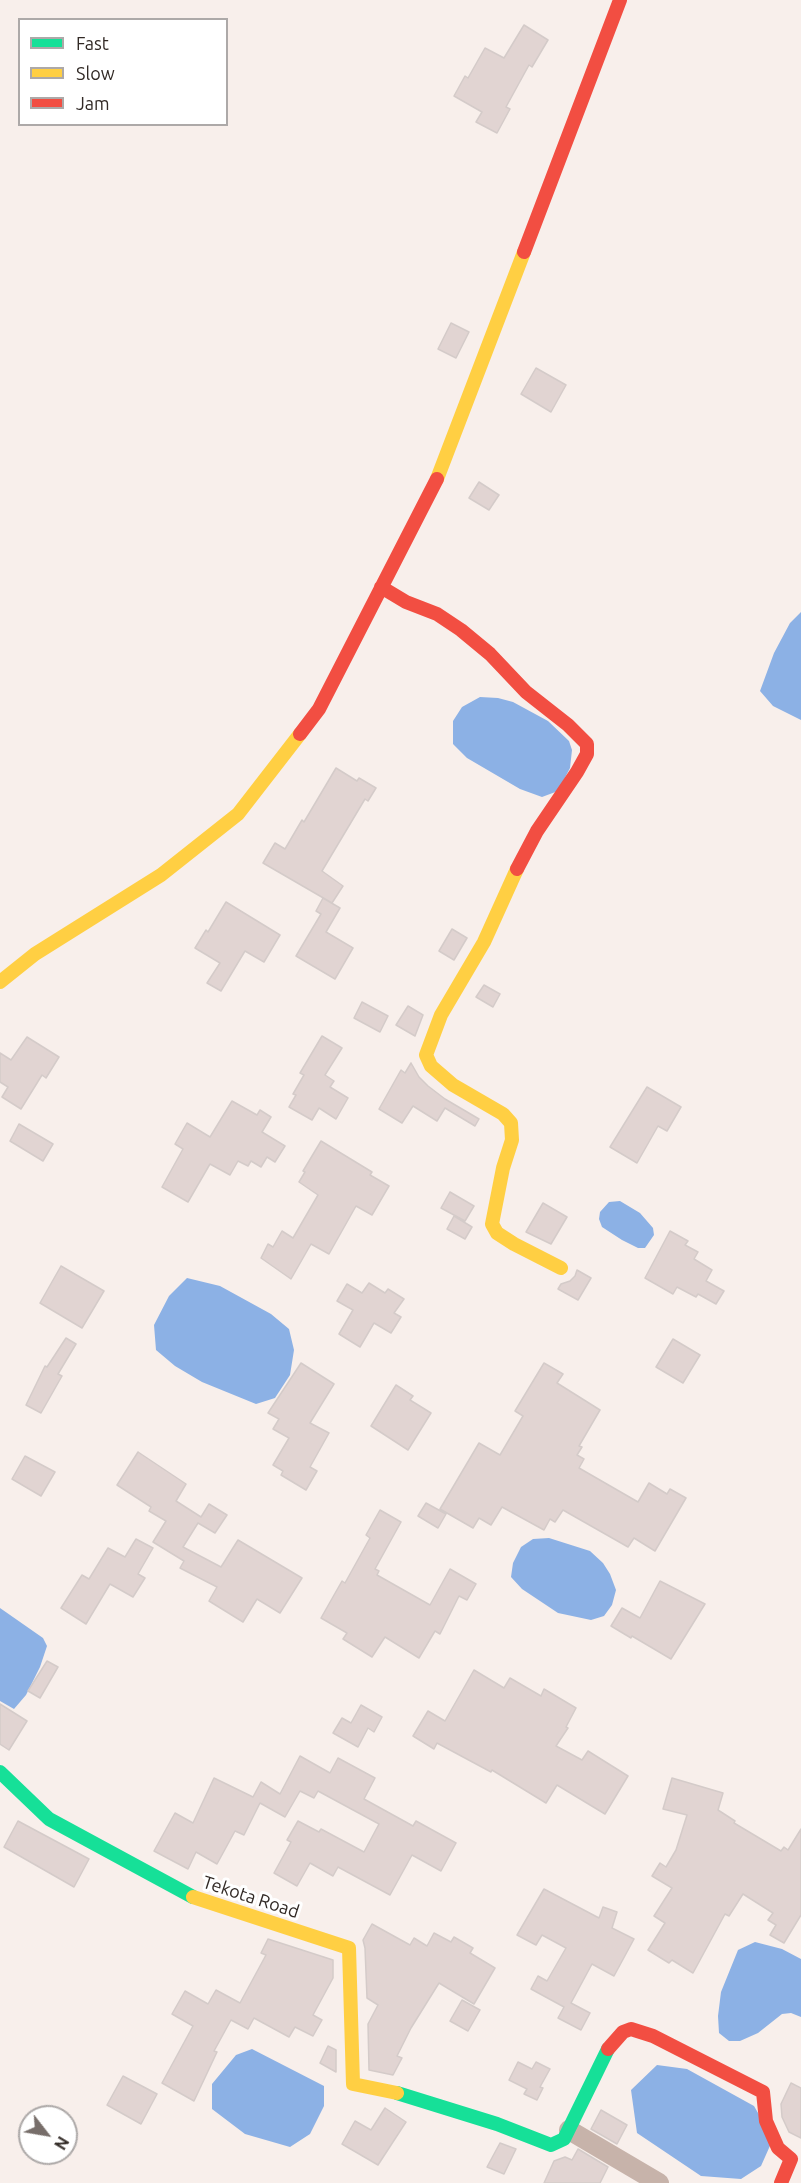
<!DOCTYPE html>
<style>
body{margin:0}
#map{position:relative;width:801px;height:2183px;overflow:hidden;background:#f8efeb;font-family:Ubuntu,sans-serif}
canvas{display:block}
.legend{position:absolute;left:18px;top:18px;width:210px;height:108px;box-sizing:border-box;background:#fff;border:2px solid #ada9a8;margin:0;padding:8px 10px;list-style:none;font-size:18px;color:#312925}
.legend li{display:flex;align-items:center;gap:12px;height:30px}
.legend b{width:30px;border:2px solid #ada9a8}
.north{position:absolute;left:18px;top:2105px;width:60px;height:60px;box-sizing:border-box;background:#fff;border:2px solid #ada9a8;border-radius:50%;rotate:121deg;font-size:16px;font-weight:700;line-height:24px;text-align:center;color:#312925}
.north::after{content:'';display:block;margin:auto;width:21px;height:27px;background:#776e6a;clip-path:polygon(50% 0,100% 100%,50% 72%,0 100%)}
</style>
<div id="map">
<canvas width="801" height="2183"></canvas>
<ul class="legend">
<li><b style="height:8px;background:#16e098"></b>Fast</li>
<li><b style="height:8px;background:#ffcf43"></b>Slow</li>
<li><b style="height:8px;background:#f24e42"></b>Jam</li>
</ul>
<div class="north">N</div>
</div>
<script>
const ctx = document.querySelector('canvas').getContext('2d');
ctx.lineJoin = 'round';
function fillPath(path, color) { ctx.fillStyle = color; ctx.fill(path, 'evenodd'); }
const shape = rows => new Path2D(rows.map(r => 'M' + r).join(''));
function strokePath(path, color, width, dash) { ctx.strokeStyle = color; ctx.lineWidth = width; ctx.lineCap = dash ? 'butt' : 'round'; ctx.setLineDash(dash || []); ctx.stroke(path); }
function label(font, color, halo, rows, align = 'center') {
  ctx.font = font + ' Ubuntu,sans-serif'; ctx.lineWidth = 6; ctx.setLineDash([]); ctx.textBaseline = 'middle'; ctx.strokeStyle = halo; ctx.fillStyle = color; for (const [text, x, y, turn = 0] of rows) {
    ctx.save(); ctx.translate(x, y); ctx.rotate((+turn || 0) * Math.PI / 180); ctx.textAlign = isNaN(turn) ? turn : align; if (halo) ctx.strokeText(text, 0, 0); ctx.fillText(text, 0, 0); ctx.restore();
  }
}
fillPath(shape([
 [801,612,801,720,773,706,760,691,774,653,790,623],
 [480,697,498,698,513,702,548,721,569,741,572,750,570,768,558,791,542,797,520,789,467,758,453,744,453,721,462,707],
 [620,1201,640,1213,653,1228,654,1235,645,1248,638,1248,622,1240,602,1227,599,1219,600,1212,609,1202],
 [187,1278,220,1286,271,1314,289,1329,294,1350,290,1375,275,1398,256,1404,202,1382,175,1366,156,1350,154,1325,169,1296],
 [549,1538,590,1551,603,1563,610,1574,616,1590,612,1605,604,1616,591,1620,558,1613,522,1589,511,1577,513,1563,521,1547,533,1539],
 [0,1608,43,1638,47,1646,40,1667,26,1695,14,1709,0,1701],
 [755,1942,782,1949,801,1959,801,2017,791,2013,782,2014,758,2033,740,2041,729,2041,719,2033,718,2016,721,1992,738,1950],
 [252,2049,324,2086,324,2106,310,2134,290,2147,245,2134,212,2109,212,2084,236,2055],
 [657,2065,687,2069,754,2106,773,2139,761,2166,741,2179,701,2176,637,2133,631,2090]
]), '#8cb1e5');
const building = shape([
 [524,25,548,40,532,67,529,65,506,107,510,109,497,133,476,122,482,112,454,96,465,76,468,78,485,48,504,58,524,25],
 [451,323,469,332,456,358,438,349,451,323],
 [536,368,566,385,551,412,521,394,536,368],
 [479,482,499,495,489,510,469,498,479,482],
 [336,768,357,781,359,778,376,788,368,801,365,799,322,871,343,886,332,903,263,863,275,843,285,849,302,820,304,822,336,768],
 [323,898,340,908,326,932,353,948,335,979,296,956,321,914,316,911,323,898],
 [226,902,280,935,264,962,245,951,221,991,207,983,220,963,195,948,206,930,208,932,226,902],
 [452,929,467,938,454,960,439,951,452,929],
 [484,985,500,994,493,1007,476,997,484,985],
 [362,1002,388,1016,380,1032,354,1018,362,1002],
 [408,1006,423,1015,415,1036,396,1025,408,1006],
 [322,1036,342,1048,325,1075,334,1081,330,1087,348,1098,336,1119,319,1108,312,1120,289,1107,296,1095,293,1094,304,1075,300,1073,322,1036],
 [27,1037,59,1057,46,1078,42,1075,21,1109,2,1097,8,1087,0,1082,0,1053,11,1060,27,1037],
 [411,1063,419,1077,428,1086,445,1099,479,1119,475,1126,445,1108,437,1121,413,1106,402,1123,379,1109,401,1070,405,1073,411,1063],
 [647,1087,681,1107,667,1131,658,1126,637,1163,610,1147,647,1087],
 [232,1101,257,1115,260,1110,271,1117,262,1132,285,1146,275,1162,267,1157,261,1167,251,1161,248,1166,238,1161,230,1175,210,1164,188,1202,162,1187,183,1149,175,1144,187,1123,210,1137,232,1101],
 [19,1124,53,1144,43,1161,10,1141,19,1124],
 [321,1141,372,1172,370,1175,389,1186,372,1215,356,1206,329,1254,311,1244,291,1279,261,1258,268,1244,273,1247,282,1231,293,1238,318,1195,299,1182,305,1172,303,1171,321,1141],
 [450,1192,474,1206,465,1221,441,1208,450,1192],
 [543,1203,567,1217,551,1244,526,1232,543,1203],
 [454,1216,472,1227,465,1239,447,1229,454,1216],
 [670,1231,688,1241,685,1245,698,1252,694,1259,712,1270,706,1281,724,1291,716,1304,698,1294,696,1297,677,1287,673,1294,645,1278,670,1231],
 [61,1266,104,1291,82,1328,40,1303,61,1266],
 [577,1270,591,1278,578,1300,558,1289,561,1284,570,1281,575,1276,577,1270],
 [369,1283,385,1293,388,1289,404,1299,394,1313,401,1317,391,1333,374,1323,360,1347,339,1334,353,1310,337,1301,347,1284,362,1293,369,1283],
 [66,1338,76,1344,58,1374,62,1376,41,1413,26,1405,45,1366,47,1367,66,1338],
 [673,1339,700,1355,683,1383,656,1367,673,1339],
 [301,1363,334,1384,310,1423,329,1433,310,1467,317,1471,306,1490,281,1475,283,1471,273,1465,289,1438,273,1429,279,1419,268,1413,301,1363],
 [544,1363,563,1374,557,1383,600,1410,579,1446,582,1447,577,1455,584,1459,579,1468,638,1502,649,1483,667,1494,670,1489,686,1498,655,1551,634,1538,628,1547,563,1510,555,1522,550,1519,544,1530,502,1507,491,1525,479,1518,473,1528,440,1509,479,1443,500,1455,523,1416,515,1411,544,1363],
 [396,1385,413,1396,410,1400,431,1413,408,1450,371,1426,396,1385],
 [138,1452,186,1484,176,1501,201,1517,209,1504,227,1515,215,1533,198,1523,183,1547,221,1567,238,1540,302,1578,280,1613,257,1599,243,1622,209,1601,217,1587,180,1568,184,1561,153,1542,166,1521,149,1511,151,1507,117,1485,138,1452],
 [25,1456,55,1472,41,1496,12,1479,25,1456],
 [426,1503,446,1514,438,1528,418,1516,426,1503],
 [380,1510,401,1522,375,1569,379,1571,377,1575,430,1605,450,1569,476,1584,467,1600,459,1596,440,1634,435,1631,419,1658,385,1637,372,1657,343,1639,347,1633,321,1618,342,1581,345,1583,370,1538,366,1535,380,1510],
 [136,1539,153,1548,138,1574,145,1578,133,1597,110,1584,86,1624,61,1608,82,1575,89,1579,108,1548,125,1557,136,1539],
 [660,1581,705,1604,671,1659,632,1636,631,1638,611,1626,622,1608,640,1618,660,1581],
 [47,1661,58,1667,40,1698,28,1691,47,1661],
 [474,1670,504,1688,510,1678,541,1696,544,1689,576,1708,566,1727,568,1728,556,1746,582,1760,588,1751,628,1776,605,1814,557,1785,546,1803,492,1770,491,1772,437,1743,434,1749,413,1736,428,1711,445,1721,474,1670],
 [0,1704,27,1721,9,1750,0,1744,0,1704],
 [361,1705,382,1717,374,1732,368,1728,358,1747,333,1733,342,1718,351,1723,361,1705],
 [300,1756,330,1773,338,1758,375,1778,364,1799,413,1826,416,1821,456,1843,441,1871,412,1855,390,1895,338,1867,333,1876,310,1863,297,1886,274,1873,291,1842,287,1840,298,1821,319,1832,321,1829,364,1852,379,1824,318,1791,314,1798,300,1791,285,1817,260,1803,244,1835,235,1831,217,1864,196,1852,188,1869,154,1851,175,1813,193,1823,214,1778,253,1797,261,1782,280,1794,300,1756],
 [672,1778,723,1793,718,1810,735,1821,734,1823,781,1851,784,1847,788,1850,801,1829,801,1915,784,1943,770,1935,776,1925,768,1920,773,1913,743,1894,729,1916,725,1914,693,1973,672,1960,669,1963,648,1950,665,1923,654,1916,672,1888,652,1876,660,1863,666,1867,676,1850,687,1815,663,1809,672,1778],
 [18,1821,89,1859,74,1887,4,1847,18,1821],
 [544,1889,599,1918,603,1907,617,1912,612,1928,634,1939,614,1976,592,1964,571,2003,590,2013,581,2030,558,2018,564,2007,531,1989,538,1976,547,1981,566,1948,542,1935,536,1945,517,1935,544,1889],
 [372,1924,410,1945,414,1938,427,1946,434,1933,451,1942,454,1937,473,1948,470,1953,495,1968,474,2004,439,1983,411,2028,397,2056,402,2058,393,2075,369,2070,368,2024,378,2005,367,1998,365,1948,363,1940,372,1924],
 [268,1939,333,1960,333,1978,313,2015,322,2020,313,2036,295,2027,289,2037,254,2018,248,2029,231,2020,214,2051,217,2052,194,2101,162,2083,193,2026,172,2014,185,1991,208,2004,216,1990,240,2003,266,1955,261,1953,268,1939],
 [462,2000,480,2010,468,2031,450,2021,462,2000],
 [328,2046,336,2050,336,2072,320,2063,328,2046],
 [518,2062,532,2069,536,2062,550,2069,540,2087,543,2088,537,2100,524,2094,527,2089,509,2080,518,2062],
 [123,2076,157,2094,141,2124,107,2105,123,2076],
 [791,2083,801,2088,801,2138,789,2132,782,2117,781,2104,791,2083],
 [385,2108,406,2122,378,2165,342,2144,355,2121,371,2130,385,2108],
 [601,2110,627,2125,617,2144,591,2129,601,2110],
 [500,2143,516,2149,504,2174,487,2167,500,2143],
 [578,2149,608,2167,600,2183,544,2183,554,2161,565,2157,572,2160,578,2149]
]);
fillPath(building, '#e1d4d2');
strokePath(building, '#d4cbc9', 1.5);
strokePath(shape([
 [569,2130,659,2183]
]), '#c7b3aa', 20);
strokePath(shape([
 [0,1772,49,1819,193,1897],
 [397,2093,497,2124,551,2145,564,2139,608,2049]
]), '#16e098', 14);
strokePath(shape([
 [437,479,524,252],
 [517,869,484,942,441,1015,426,1055,431,1066,453,1085,503,1114,511,1123,512,1140,503,1168,492,1224,497,1233,514,1244,561,1268],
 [0,982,35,954,161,875,238,814,300,734],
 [193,1897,349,1948,353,2084,397,2093]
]), '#ffcf43', 14);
strokePath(shape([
 [524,252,620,0],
 [381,587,406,602,437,614,461,630,490,654,526,692,568,725,587,744,587,754,577,772,537,831,517,869],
 [300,734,319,709,437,479],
 [608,2049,623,2032,631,2029,653,2036,763,2092,766,2121,778,2148,791,2159,781,2183]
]), '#f24e42', 14);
label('18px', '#312925', '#fff', [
 ["Tekota Road",251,1897,18]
]);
</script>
